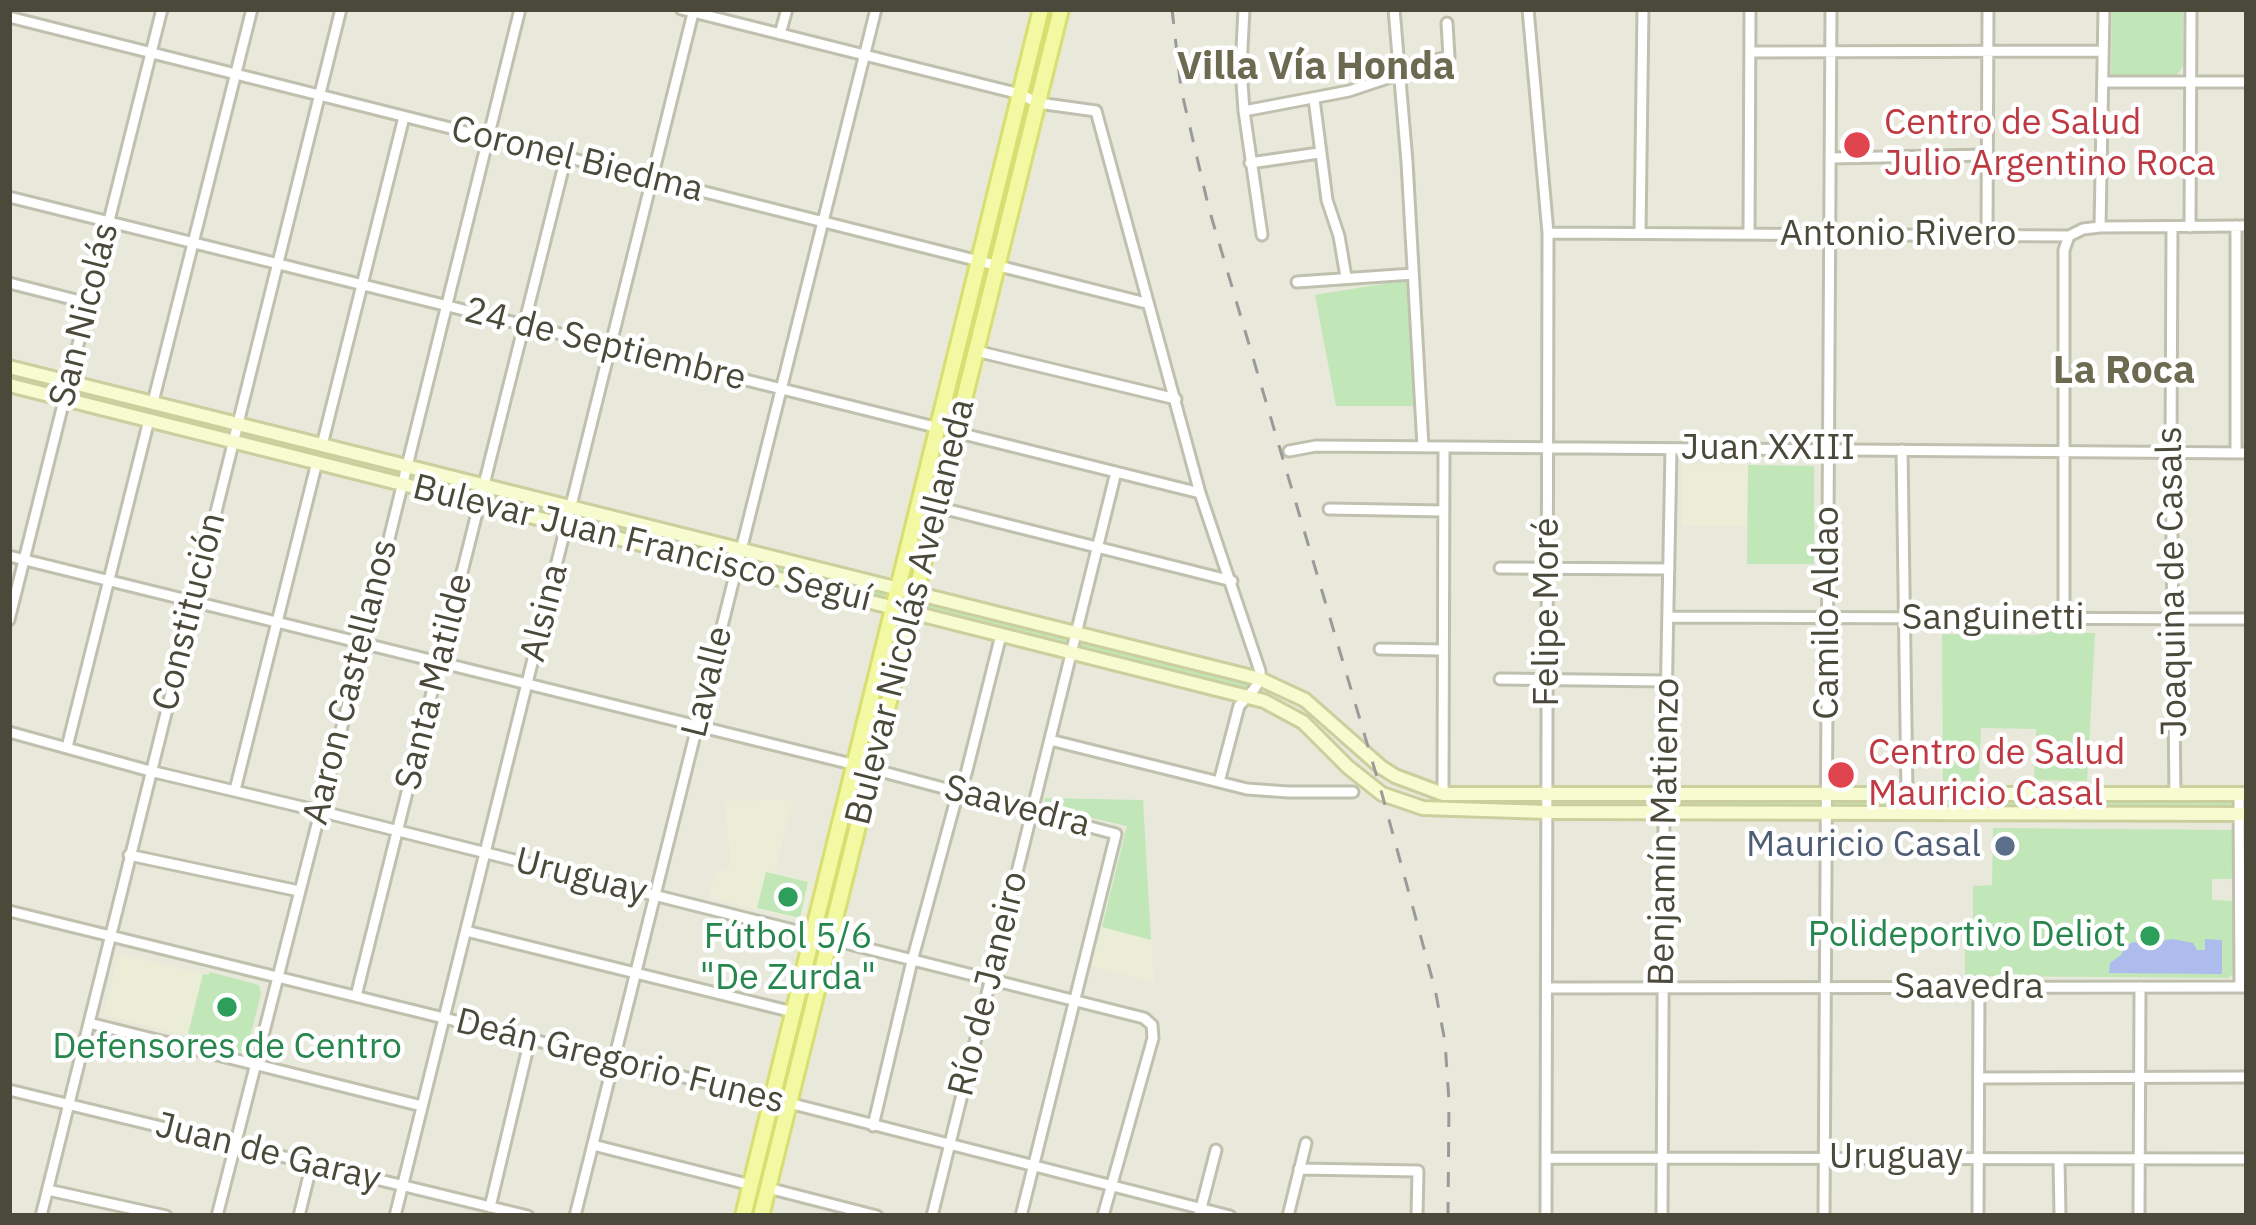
<!DOCTYPE html>
<meta charset="utf-8">
<style>
body{margin:0}
#map{position:relative;width:2256px;height:1225px;overflow:hidden;background:#f5f5ec;font-family:"IBM Plex Sans",sans-serif}
canvas{display:block}
.frame{position:absolute;inset:0;border:12px solid #4a493a;pointer-events:none}
</style>
<div id="map">
<canvas width="2256" height="1225"></canvas>
<div class="frame"></div>
</div>
<script>
const ctx = document.querySelector('canvas').getContext('2d');
ctx.lineJoin = 'round';
function fillPath(path, color) { ctx.fillStyle = color; ctx.fill(path, 'evenodd'); }
const shape = rows => new Path2D(rows.map(r => 'M' + r).join(''));
function strokePath(path, color, width, dash) { ctx.strokeStyle = color; ctx.lineWidth = width; ctx.lineCap = dash ? 'butt' : 'round'; ctx.setLineDash(dash || []); ctx.stroke(path); }
function label(font, color, halo, rows, align = 'center') {
  ctx.font = font + ' "IBM Plex Sans",sans-serif'; ctx.lineWidth = 9; ctx.setLineDash([]); ctx.textBaseline = 'middle'; ctx.strokeStyle = halo; ctx.fillStyle = color; for (const [text, x, y, turn = 0] of rows) {
    ctx.save(); ctx.translate(x, y); ctx.rotate((+turn || 0) * Math.PI / 180); ctx.textAlign = isNaN(turn) ? turn : align; if (halo) ctx.strokeText(text, 0, 0); ctx.fillText(text, 0, 0); ctx.restore();
  }
}
fillPath(shape([
 [9,9,2247,9,2247,1216,9,1216]
]), '#e8e9db');
fillPath(shape([
 [1682,465,1748,465,1748,526,1682,526],
 [792,800,774,873,813,882,805,917,798,920,709,897,717,869,728,871,731,862,724,801],
 [1102,927,1151,940,1154,982,1091,966],
 [124,955,203,974,188,1036,104,1015,118,958]
]), '#ecedd7');
fillPath(shape([
 [2112,9,2183,9,2183,66,2177,75,2111,75],
 [1406,280,1415,406,1336,406,1315,295],
 [9,367,1260,679,1247,697,9,385],
 [1748,465,1814,466,1814,564,1747,564],
 [2040,632,2095,633,2087,781,2034,780,2036,729,1981,728,1979,781,1943,781,1942,634,2039,635],
 [1548,794,2247,794,2247,814,1547,812],
 [1045,798,1143,800,1151,940,1102,927,1127,826,1043,807],
 [1993,828,2236,830,2235,879,2212,879,2212,900,2235,901,2235,972,2228,978,1965,976,1965,947,1973,946,1973,886,1992,885],
 [766,872,808,882,800,918,757,908],
 [210,972,259,985,261,994,246,1053,187,1038,203,974,208,975]
]), '#c1e7b8');
fillPath(shape([
 [2173,939,2193,943,2197,950,2205,950,2205,939,2222,940,2222,974,2109,973,2110,963,2121,955,2126,945,2134,942,2157,947,2165,940]
]), '#adbced');
const minor = shape([
 [681,9,1020,94,1038,103,1096,111,1200,493,1260,671,1260,679,1255,688,1239,706,1219,782],
 [1244,9,1241,68,1244,111,1262,235],
 [1394,9,1407,162,1423,447],
 [1528,9,1548,233,1546,1216],
 [9,17,1146,303],
 [780,34,787,9],
 [1750,52,2103,51],
 [2103,82,2247,82],
 [1314,99,1327,200,1339,236,1346,277],
 [1244,111,1349,91,1400,74,1407,65,1449,57,1447,23],
 [1831,158,1987,155],
 [1250,163,1319,153],
 [9,197,939,428],
 [2100,227,2104,9],
 [2172,227,2171,452,2175,794],
 [2190,227,2191,9],
 [1548,233,2069,236,2083,229,2100,227,2247,226],
 [1640,233,1643,9],
 [1749,234,1750,9],
 [1987,236,1988,9],
 [1297,282,1413,274],
 [9,283,88,303],
 [976,351,1176,399],
 [153,402,252,9],
 [955,432,1200,493],
 [322,445,404,117],
 [1902,450,1907,793],
 [1289,451,1316,446,2247,453],
 [2236,453,2236,226],
 [937,507,1232,581],
 [1329,509,1444,511],
 [9,556,872,769,1116,834,1021,1216],
 [1500,568,1669,569],
 [1668,617,2247,619],
 [2064,619,2064,250,2069,236],
 [9,620,162,9],
 [1380,649,1443,650],
 [1500,679,1667,681],
 [9,732,150,771,319,811,1144,1018,1152,1025,1153,1038,1103,1216],
 [1050,740,1247,789,1288,792,1353,792],
 [67,747,149,420],
 [235,790,317,462],
 [1443,794,1444,447],
 [2239,794,2240,987],
 [129,855,299,891],
 [9,911,773,1099],
 [466,931,793,1012],
 [1547,988,2247,987],
 [356,996,566,157],
 [89,1023,422,1106],
 [1979,1078,2247,1077],
 [9,1090,528,1216],
 [789,1103,1230,1216],
 [873,1126,912,961,958,792,966,774,1001,635],
 [593,1145,751,1185],
 [1546,1158,2247,1159],
 [2059,1159,2060,1216],
 [1299,1169,1418,1171,1417,1216],
 [768,1188,877,1216],
 [48,1190,166,1216],
 [490,1207,530,1039],
 [41,1216,341,9],
 [217,1216,363,644,520,9],
 [299,1216,312,1163],
 [395,1216,694,9],
 [575,1216,876,9],
 [932,1216,1116,472],
 [1199,1216,1216,1150],
 [1288,1216,1306,1143],
 [1662,1216,1664,812,1671,449],
 [1824,1216,1831,9],
 [1978,1216,1979,988],
 [2139,1216,2140,987]
]);
const secondary = shape([
 [9,367,1260,679,1305,700,1381,767,1395,776,1443,794,2247,794],
 [9,385,1264,701,1303,722,1348,767,1382,794,1423,808,1547,812,2247,814]
]);
const primary = shape([
 [743,1216,1041,9],
 [761,1216,1061,9]
]);
strokePath(minor, '#c0c0af', 15);
strokePath(secondary, '#cbcf9d', 18);
strokePath(primary, '#d8de72', 20);
strokePath(minor, '#fff', 9);
strokePath(secondary, '#f7fcd0', 12);
strokePath(primary, '#f3f9a2', 14);
strokePath(shape([
 [1172,9,1181,89,1209,209,1382,794,1435,989,1445,1042,1449,1101,1448,1216]
]), '#9a9a9a', 3, [15, 15]);
for (const [x, y, r, color] of [
 [1857,145,15,"#e0444e"],
 [1841,775,15,"#e0444e"],
 [2005,846,12,"#5c6f8a"],
 [788,897,12,"#2e9e5b"],
 [2150,936,12,"#2e9e5b"],
 [227,1007,12,"#2e9e5b"]
]) { const dot = new Path2D(); dot.arc(x, y, r, 0, 2 * Math.PI); ctx.fillStyle = color; ctx.fill(dot); strokePath(dot, '#fff', 4.5); }
label('36px', '#be3a42', '#fff', [
 ["Centro de Salud",1884,124],
 ["Julio Argentino Roca",1884,165],
 ["Centro de Salud",1868,754],
 ["Mauricio Casal",1868,795]
], 'left');
label('36px', '#4a493a', '#fff', [
 ["Coronel Biedma",577,160,14],
 ["Antonio Rivero",1898,235],
 ["San Nicolás",85,315,-76],
 ["24 de Septiembre",605,345,14],
 ["Juan XXIII",1768,449],
 ["Bulevar Juan Francisco Seguí",642,544,14],
 ["Joaquina de Casals",2173,582,-91],
 ["Constitución",190,612,-76],
 ["Bulevar Nicolás Avellaneda",911,612,-76],
 ["Felipe Moré",1548,612,-90],
 ["Alsina",545,613,-76],
 ["Camilo Aldao",1828,613,-90],
 ["Sanguinetti",1993,619],
 ["Aaron Castellanos",351,682,-76],
 ["Santa Matilde",435,682,-76],
 ["Lavalle",708,682,-76],
 ["Saavedra",1017,807,15],
 ["Benjamín Matienzo",1665,832,-89],
 ["Uruguay",581,877,14],
 ["Río de Janeiro",989,984,-76],
 ["Saavedra",1969,988],
 ["Deán Gregorio Funes",620,1062,14],
 ["Juan de Garay",268,1153,14],
 ["Uruguay",1896,1158]
]);
label('36px', '#4e5e75', '#fff', [
 ["Mauricio Casal",1981,846]
], 'right');
label('36px', '#27864d', '#fff', [
 ["Polideportivo Deliot",2126,936,"right"],
 ["Fútbol 5/6",788,938],
 ["\"De Zurda\"",788,979],
 ["Defensores de Centro",227,1048]
]);
label('bold 39px', '#6c6b52', '#fff', [
 ["Villa Vía Honda",1316,68],
 ["La Roca",2124,372]
]);
</script>
